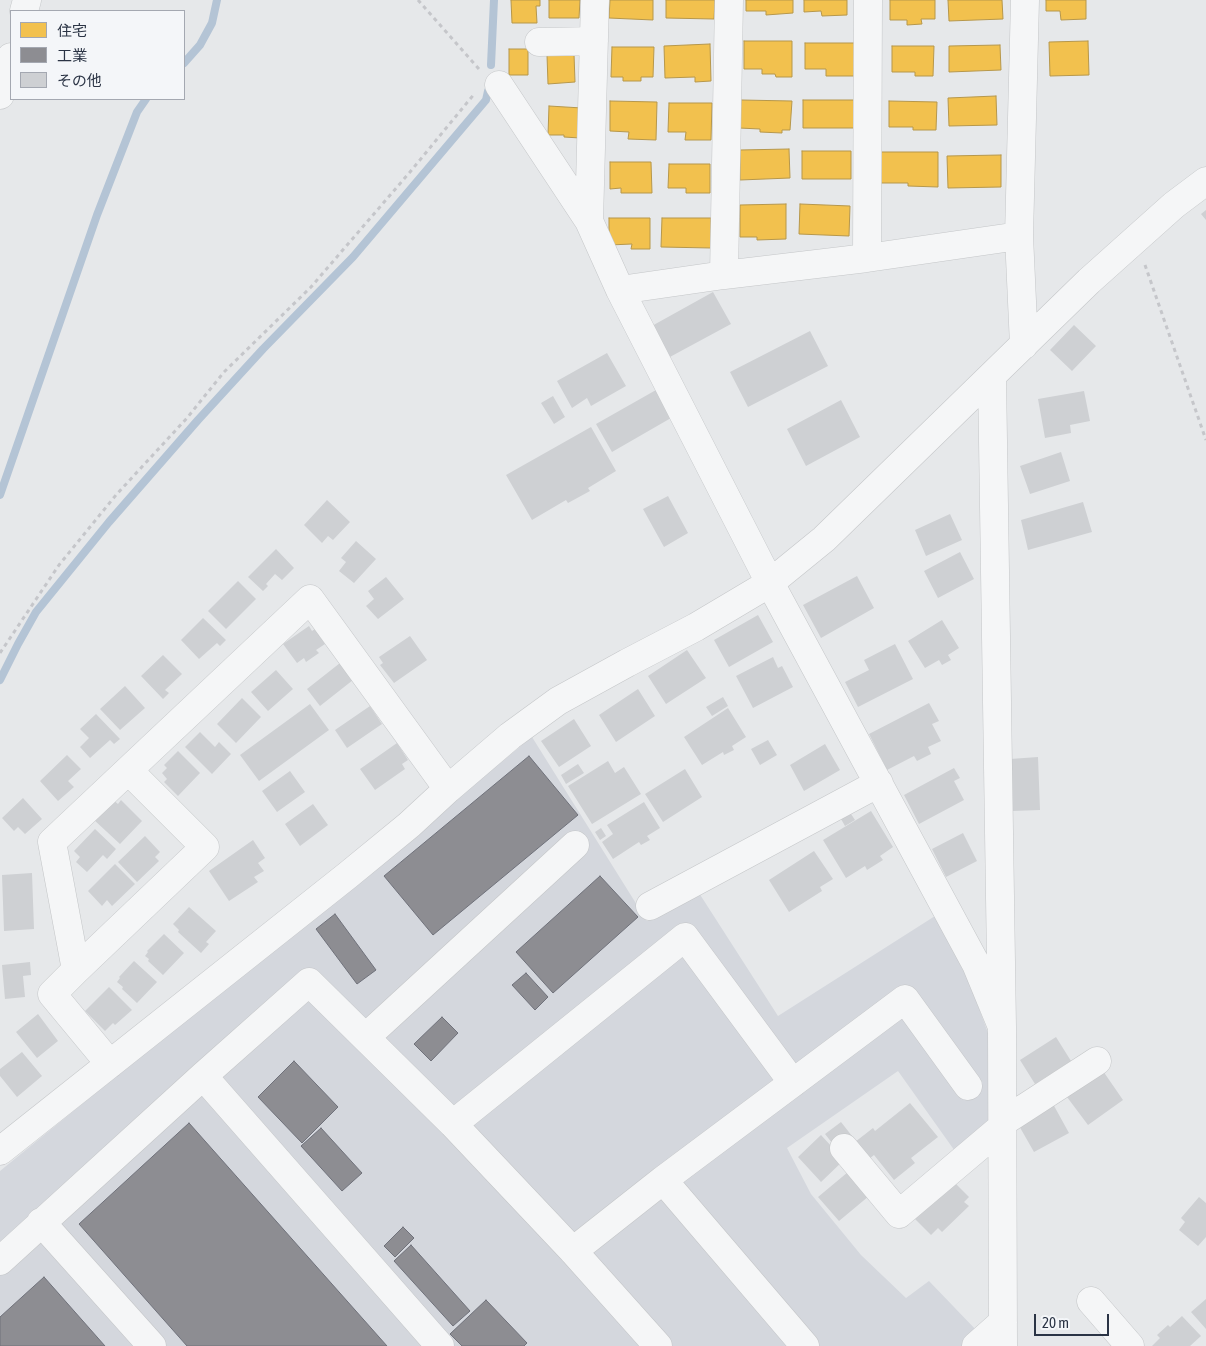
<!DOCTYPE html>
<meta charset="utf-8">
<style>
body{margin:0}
#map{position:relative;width:1206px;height:1346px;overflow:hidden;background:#e6e8ea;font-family:"Asap Condensed","Noto Sans JP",sans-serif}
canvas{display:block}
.legend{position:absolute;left:10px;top:10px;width:175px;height:90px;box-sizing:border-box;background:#f4f6f9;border:1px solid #a4a8b1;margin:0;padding:6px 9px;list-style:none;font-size:15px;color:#2b3445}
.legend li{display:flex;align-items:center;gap:10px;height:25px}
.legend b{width:25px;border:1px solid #a4a8b1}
.scale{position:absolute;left:1034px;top:1314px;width:75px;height:22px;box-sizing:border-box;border:2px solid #2b3445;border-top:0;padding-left:6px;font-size:15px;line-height:18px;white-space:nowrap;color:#2b3445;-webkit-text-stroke:4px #f4f6f9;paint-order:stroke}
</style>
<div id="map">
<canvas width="1206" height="1346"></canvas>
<ul class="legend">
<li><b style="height:14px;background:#f2c14e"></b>住宅</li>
<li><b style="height:14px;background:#8d8d92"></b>工業</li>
<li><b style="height:14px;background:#ced0d3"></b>その他</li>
</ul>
<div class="scale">20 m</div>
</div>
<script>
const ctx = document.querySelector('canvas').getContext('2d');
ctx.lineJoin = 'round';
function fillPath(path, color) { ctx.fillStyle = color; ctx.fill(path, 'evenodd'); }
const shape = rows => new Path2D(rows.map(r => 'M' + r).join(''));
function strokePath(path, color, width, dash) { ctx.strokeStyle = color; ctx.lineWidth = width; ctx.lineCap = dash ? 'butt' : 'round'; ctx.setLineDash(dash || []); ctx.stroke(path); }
fillPath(shape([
 [532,737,647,921,699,893,778,1016,935,916,967,975,993,1047,992,1123,957,1154,898,1071,787,1148,811,1194,861,1255,906,1298,929,1281,978,1332,963,1346,0,1346,0,1171]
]), '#d4d7dd');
const homes = shape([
 [511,0,540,0,540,6,536,6,537,23,512,23,511,0],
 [549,0,580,0,579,18,549,18,549,0],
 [610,0,653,0,653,20,609,18,610,0],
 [666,0,715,0,714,19,666,18,666,0],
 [746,0,793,0,793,13,766,15,766,11,746,11,746,0],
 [804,0,847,0,847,15,822,16,821,11,804,12,804,0],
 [890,0,935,0,935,19,921,19,922,24,907,25,907,20,890,20,890,0],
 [948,0,1002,0,1003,19,949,21,948,0],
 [1046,0,1086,0,1086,19,1061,20,1060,11,1046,11,1046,0],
 [744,41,792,41,792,77,776,77,775,74,762,74,762,69,744,69,744,41],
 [1088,41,1089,75,1050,76,1049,42,1088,41],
 [805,43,855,43,854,76,826,76,826,69,805,69,805,43],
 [710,44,711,81,695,82,695,77,665,78,664,46,710,44],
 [1000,45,1001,70,949,72,949,46,1000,45],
 [892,46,934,46,933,76,915,76,915,72,892,72,892,46],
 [612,47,654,47,653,77,641,77,641,81,623,81,623,77,611,77,612,47],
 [509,49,528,49,528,75,509,75,509,49],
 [574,54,575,82,548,84,547,55,574,54],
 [996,96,997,125,949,126,948,98,996,96],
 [741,100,792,101,790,130,782,130,782,133,760,132,760,129,739,128,741,100],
 [803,100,855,100,855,128,803,128,803,100],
 [610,101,657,102,656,140,628,139,629,132,610,131,610,101],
 [889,101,937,102,936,130,913,130,913,127,889,127,889,101],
 [669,103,712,103,711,140,685,140,686,132,668,132,669,103],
 [549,106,582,108,580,138,564,137,564,135,548,135,549,106],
 [789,149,790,178,740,180,740,150,789,149],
 [802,151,851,151,851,179,802,179,802,151],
 [879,152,938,152,938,187,908,186,908,183,879,183,879,152],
 [1001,155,1001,187,948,188,947,156,1001,155],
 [610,162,651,162,652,193,621,193,621,188,610,189,610,162],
 [669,164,710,164,710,193,686,193,686,188,668,188,669,164],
 [786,204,786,239,757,240,757,237,740,237,740,205,786,204],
 [800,204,850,206,849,236,799,234,800,204],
 [609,218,650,218,650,249,631,249,632,244,609,245,609,218],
 [662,218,711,218,711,248,661,247,662,218]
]);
fillPath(homes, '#f2c14e');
strokePath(homes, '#b6974b', 1);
const industry = shape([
 [529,756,578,815,433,935,384,876,529,756],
 [600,876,638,917,553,993,516,952,600,876],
 [335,914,376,970,357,984,316,929,335,914],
 [526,973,548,997,535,1010,512,985,526,973],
 [442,1017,458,1033,431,1061,414,1044,442,1017],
 [294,1061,338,1107,302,1143,258,1097,294,1061],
 [189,1123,387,1346,187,1346,79,1224,189,1123],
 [321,1128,362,1173,342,1191,301,1146,321,1128],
 [403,1227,414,1238,395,1257,384,1246,403,1227],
 [411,1245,470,1311,453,1326,394,1261,411,1245],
 [44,1277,105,1346,0,1346,0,1317,44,1277],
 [486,1300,527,1343,524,1346,462,1346,450,1334,486,1300]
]);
fillPath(industry, '#8d8d92');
strokePath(industry, '#70727b', 1);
strokePath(shape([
 [184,63,200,45,212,23,217,0],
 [491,65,494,0],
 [0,495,97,215,137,112,146,99],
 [0,680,18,644,36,612,109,522,198,420,263,349,353,257,486,100,488,91]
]), '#b4c4d5', 8);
fillPath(shape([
 [1206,210,1206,220,1201,214],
 [713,292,731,324,668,358,650,327],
 [1074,325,1096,346,1072,371,1050,350],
 [810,331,828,366,748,407,730,372],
 [607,353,626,386,591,406,587,398,572,408,557,381],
 [656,390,671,418,612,452,596,424],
 [1084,391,1090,421,1070,425,1071,433,1045,438,1038,399],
 [553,396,565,417,554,424,541,403],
 [841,400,860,437,806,466,787,429],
 [591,427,616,471,588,488,590,491,568,503,566,500,532,520,506,475],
 [1061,452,1070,481,1030,494,1020,466],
 [668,496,688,533,664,547,643,509],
 [327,500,350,522,333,540,328,536,322,543,304,525],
 [1083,502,1092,532,1028,550,1021,520],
 [950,514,962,540,926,556,915,530],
 [356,541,376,559,354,583,339,571,346,562,341,558],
 [276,549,294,568,282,580,275,574,266,584,268,586,263,591,248,577],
 [960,552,974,579,938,598,924,571],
 [857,576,874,608,821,638,803,605],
 [386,577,404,599,378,619,366,606,374,599,368,591],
 [238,581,256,599,226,629,208,611],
 [758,615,773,642,729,667,714,640],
 [203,618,226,640,220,646,217,643,199,659,181,640],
 [942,620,959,648,948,655,951,660,942,665,939,660,925,668,908,641],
 [309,626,312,631,315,629,325,644,316,650,319,653,306,662,304,658,297,663,283,644],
 [410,636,427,660,394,683,380,665,383,663,379,657],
 [895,644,913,679,858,707,845,682,869,670,864,660],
 [687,650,706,678,666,704,648,676],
 [163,655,182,674,165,690,169,693,163,699,141,676],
 [773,657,778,668,782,666,793,687,753,708,736,676],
 [340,663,353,680,320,706,307,689],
 [276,670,293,689,268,711,251,692],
 [125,686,145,708,120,730,100,709],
 [638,689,655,716,616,742,599,715],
 [723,697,728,706,712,716,706,707],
 [242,698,261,717,236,743,217,724],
 [929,703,939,721,932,724,941,741,928,747,931,754,917,761,914,756,887,770,869,734],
 [310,704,329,730,259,781,240,755],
 [370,706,382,724,347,748,335,730],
 [728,708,746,737,732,746,734,750,724,755,723,752,702,765,684,737],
 [96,714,120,739,114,744,110,740,90,758,80,747,89,738,80,729],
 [574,719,591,746,559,767,541,741],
 [200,732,215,747,219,742,231,754,212,774,185,747],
 [768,740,777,755,760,765,751,749],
 [397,743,408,760,402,764,405,769,375,790,360,769],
 [825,744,840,770,804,791,790,765],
 [178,751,200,773,178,796,164,782,167,779,162,773,167,768,164,765],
 [67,755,81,769,68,781,74,787,58,801,40,781],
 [1038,757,1040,810,1012,811,1010,759],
 [608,761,615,773,624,767,641,794,592,824,568,786],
 [578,764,584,773,566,784,561,775],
 [954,768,960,778,954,781,964,800,919,824,904,795],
 [685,769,702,797,663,822,645,794],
 [290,771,305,792,277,812,262,791],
 [23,798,42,819,25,834,18,827,14,831,2,818],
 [112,799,118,804,121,800,142,821,120,844,93,819],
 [644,802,660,828,647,836,650,840,641,845,639,842,613,859,602,842,613,834,607,825],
 [313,804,328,825,300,846,285,824],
 [871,811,893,847,880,856,883,860,867,870,865,866,846,878,823,840],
 [851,814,855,820,845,826,841,819],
 [601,828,606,836,600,840,595,832],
 [95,829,116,849,107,859,103,855,87,872,76,862,80,857,74,851],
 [963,833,977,861,946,877,932,849],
 [145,836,160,852,155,857,159,861,137,882,118,862],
 [253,840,265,858,258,863,264,871,254,877,258,882,229,901,209,871],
 [814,851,833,879,820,887,822,891,789,912,769,880],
 [115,864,135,884,112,906,107,900,102,906,88,891],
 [32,873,34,929,4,931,2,875],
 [189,907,216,931,206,942,209,944,201,953,178,932,179,930,173,924],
 [164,934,184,953,163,975,148,961,149,959,145,956,148,952,147,951],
 [134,961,157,982,137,1003,122,989,123,987,117,982,120,978,119,977],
 [30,962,31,975,23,976,25,997,5,999,2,965],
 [109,987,132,1010,115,1025,113,1023,105,1031,85,1011],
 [38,1014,58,1041,37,1058,16,1032],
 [1056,1037,1071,1061,1035,1084,1020,1060],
 [22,1052,42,1076,17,1097,0,1076,0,1069],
 [1103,1071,1123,1100,1088,1125,1067,1097],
 [910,1103,938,1137,911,1158,915,1163,894,1180,874,1155,869,1159,855,1142,873,1128,875,1131],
 [1053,1104,1069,1133,1034,1152,1018,1124],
 [841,1122,852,1136,836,1148,825,1134],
 [821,1135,844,1160,821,1182,798,1157],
 [848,1172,869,1196,839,1221,818,1197],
 [952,1180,969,1197,964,1202,969,1206,942,1232,938,1228,931,1235,913,1217],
 [1199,1197,1206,1203,1206,1237,1198,1246,1179,1230,1185,1222,1181,1218],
 [1206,1299,1206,1329,1191,1312],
 [1182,1316,1201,1336,1190,1346,1152,1346,1160,1338,1157,1335,1168,1325,1170,1327]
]), '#ced0d3');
const minor = shape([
 [24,11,27,0],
 [539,42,594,41],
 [499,85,589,221,620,290,770,583,976,964,1002,1027],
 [0,95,11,57],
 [589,221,595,0],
 [867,258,868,0],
 [724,275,729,0],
 [620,290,724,275,867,258,1019,236],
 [1024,345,1019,236,1025,0],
 [992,376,1002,1027,1003,1346],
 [650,906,879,783],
 [76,970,205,847,129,771],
 [366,1037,575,845],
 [110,1064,52,994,76,970,52,842,310,599,448,789],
 [203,1076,440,1346],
 [1003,1122,1097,1061],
 [453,1124,685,937,793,1083],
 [844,1148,899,1214,1002,1127],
 [0,1151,348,875,409,825,448,789,510,736,558,701,627,663,696,627,770,583,824,539,1089,281,1174,205,1206,181],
 [41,1222,152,1346],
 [573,1251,663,1180],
 [0,1261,203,1076,309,982,453,1124,573,1251,658,1346],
 [1091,1301,1130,1346],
 [805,1346,663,1180,905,999,968,1086],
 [976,1346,1003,1322]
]);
strokePath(minor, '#c4c6c8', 29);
strokePath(shape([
 [418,0,479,69],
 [1145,265,1206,440],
 [0,653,59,565,116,495,187,418,224,372,311,287,410,172,475,93]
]), '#c5c6ca', 3, [4, 4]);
strokePath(minor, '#f5f6f7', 28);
</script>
